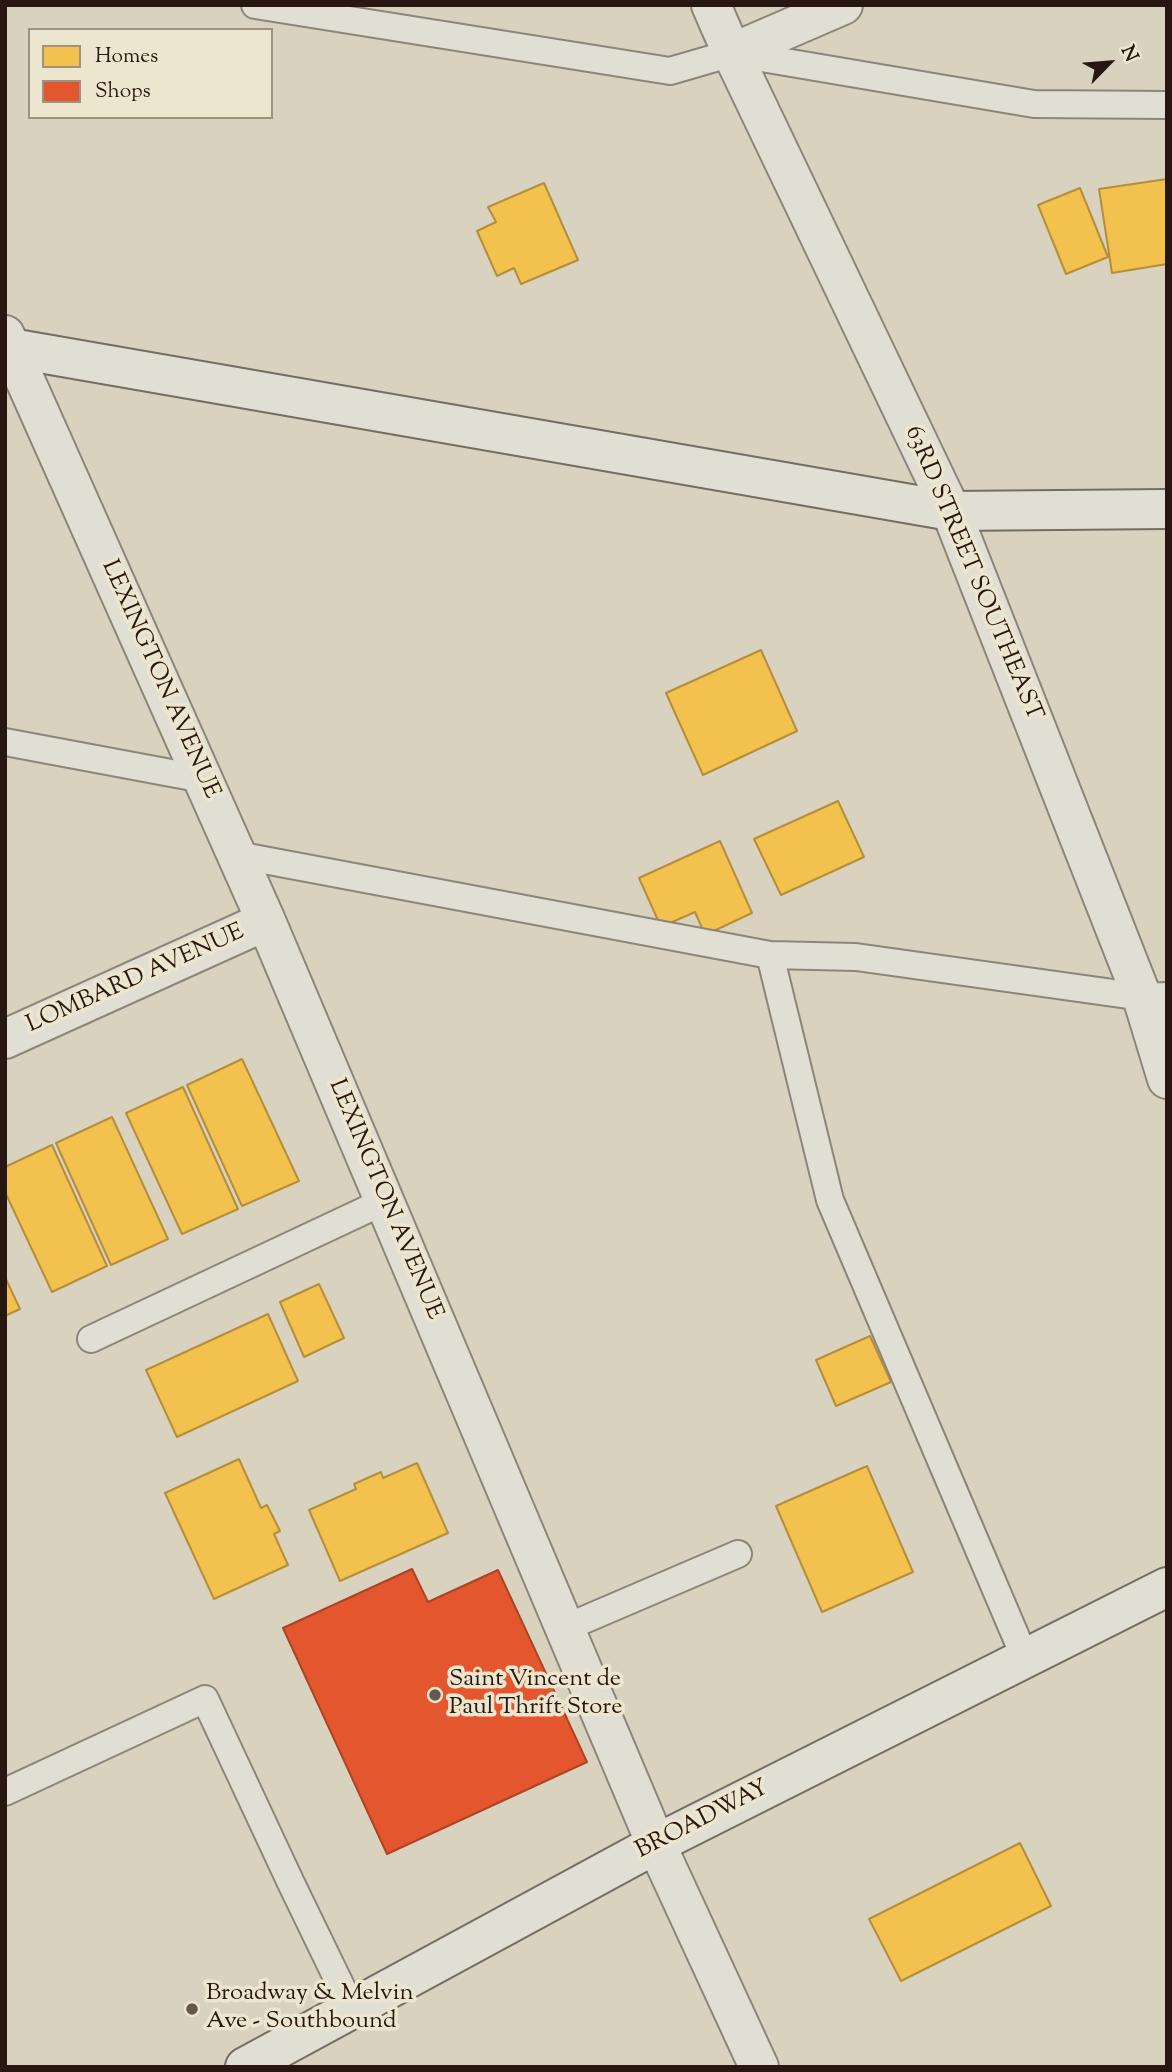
<!DOCTYPE html>
<style>
body{margin:0}
#map{position:relative;width:1172px;height:2072px;overflow:hidden;background:#d8d2be;font-family:"Sorts Mill Goudy",serif}
canvas{display:block}
.frame{position:absolute;inset:0;border:7px solid #281610;pointer-events:none}
.legend{position:absolute;left:28px;top:28px;width:245px;height:91px;box-sizing:border-box;background:#ede6ce;border:2px solid #9e9382;margin:0;padding:9px 12px;list-style:none;font-size:21px;color:#281610}
.legend li{display:flex;align-items:center;gap:14px;height:35px}
.legend b{width:35px;border:2px solid #9e9382}
.north{position:absolute;left:1074px;top:28px;width:70px;height:70px;-webkit-text-stroke:5px #ede6ce;paint-order:stroke;rotate:65deg;font-size:19px;font-weight:700;line-height:28px;text-align:center;color:#281610}
.north::after{content:'';display:block;margin:auto;width:24px;height:32px;background:#281610;clip-path:polygon(50% 0,100% 100%,50% 72%,0 100%)}
</style>
<div id="map">
<canvas width="1172" height="2072"></canvas>
<div class="frame"></div>
<ul class="legend">
<li><b style="height:19px;background:#f2c14e"></b>Homes</li>
<li><b style="height:19px;background:#e4572e"></b>Shops</li>
</ul>
<div class="north">N</div>
</div>
<script>
const ctx = document.querySelector('canvas').getContext('2d');
ctx.lineJoin = 'round';
function fillPath(path, color) { ctx.fillStyle = color; ctx.fill(path, 'evenodd'); }
const shape = rows => new Path2D(rows.map(r => 'M' + r).join(''));
function strokePath(path, color, width, dash) { ctx.strokeStyle = color; ctx.lineWidth = width; ctx.lineCap = dash ? 'butt' : 'round'; ctx.setLineDash(dash || []); ctx.stroke(path); }
function label(font, color, halo, rows, align = 'center') {
  ctx.font = font + ' "Sorts Mill Goudy",serif'; ctx.lineWidth = 7; ctx.setLineDash([]); ctx.textBaseline = 'middle'; ctx.strokeStyle = halo; ctx.fillStyle = color; for (const [text, x, y, turn = 0] of rows) {
    ctx.save(); ctx.translate(x, y); ctx.rotate((+turn || 0) * Math.PI / 180); ctx.textAlign = isNaN(turn) ? turn : align; if (halo) ctx.strokeText(text, 0, 0); ctx.fillText(text, 0, 0); ctx.restore();
  }
}
const homes = shape([
 [1167,179,1167,264,1112,273,1099,189,1167,179],
 [544,183,578,260,521,284,514,268,497,276,477,231,496,222,488,207,544,183],
 [1080,188,1108,257,1066,274,1038,205,1080,188],
 [761,650,797,731,703,775,666,693,761,650],
 [838,801,864,857,781,895,754,839,838,801],
 [720,841,752,913,705,935,695,912,661,927,639,878,720,841],
 [242,1059,299,1181,242,1206,187,1085,242,1059],
 [183,1087,238,1209,182,1234,126,1113,183,1087],
 [112,1117,168,1239,111,1265,56,1143,112,1117],
 [52,1145,107,1266,52,1292,5,1192,5,1167,52,1145],
 [5,1277,20,1309,5,1316,5,1277],
 [319,1284,344,1338,304,1357,280,1302,319,1284],
 [268,1314,298,1381,177,1437,146,1370,268,1314],
 [870,1336,891,1382,836,1406,816,1360,870,1336],
 [239,1459,261,1508,267,1505,280,1531,274,1534,288,1565,214,1599,165,1493,239,1459],
 [417,1463,448,1533,340,1581,309,1510,356,1489,354,1484,381,1472,383,1478,417,1463],
 [867,1466,913,1572,822,1612,776,1506,867,1466],
 [1020,1843,1051,1906,901,1981,869,1919,1020,1843]
]);
fillPath(homes, '#f2c14e');
strokePath(homes, '#b58e3b', 2);
const shops = shape([
 [412,1569,428,1602,498,1570,587,1762,387,1854,283,1628,412,1569]
]);
fillPath(shops, '#e4572e');
strokePath(shops, '#ac4425', 2);
const lane = shape([
 [255,5,670,71,732,53,1034,104,1167,105],
 [5,742,203,779],
 [237,855,770,955,856,957,1142,997,1167,996],
 [770,955,830,1200,1025,1658],
 [91,1339,385,1201],
 [565,1628,738,1554],
 [5,1792,205,1699,291,1883,352,2009]
]);
const street = shape([
 [711,5,732,53,951,511,1142,997,1167,1079],
 [732,53,843,5],
 [5,335,266,921,656,1844,759,2067],
 [5,1039,266,921]
]);
const secondary = shape([
 [5,347,951,511,1167,509],
 [245,2067,656,1844,1167,1587]
]);
strokePath(lane, '#8c867a', 30);
strokePath(street, '#8c867a', 42);
strokePath(secondary, '#736d63', 42);
strokePath(lane, '#e1ded4', 26);
strokePath(street, '#e1ded4', 38);
strokePath(secondary, '#e1ded4', 38);
for (const [x, y, r, color] of [
 [435,1695,7,"#66584d"],
 [192,2009,7,"#66584d"]
]) { const dot = new Path2D(); dot.arc(x, y, r, 0, 2 * Math.PI); ctx.fillStyle = color; ctx.fill(dot); strokePath(dot, '#ede6ce', 2.5); }
label('24px', '#281610', '#ede6ce', [
 ["63RD STREET SOUTHEAST",972,574,67],
 ["LEXINGTON AVENUE",159,680,66],
 ["LOMBARD AVENUE",136,980,-24],
 ["LEXINGTON AVENUE",384,1200,67],
 ["BROADWAY",703,1821,-27]
]);
label('24px', '#281610', '#ede6ce', [
 ["Saint Vincent de",449,1681],
 ["Paul Thrift Store",449,1709],
 ["Broadway & Melvin",206,1995],
 ["Ave - Southbound",206,2023]
], 'left');
</script>
